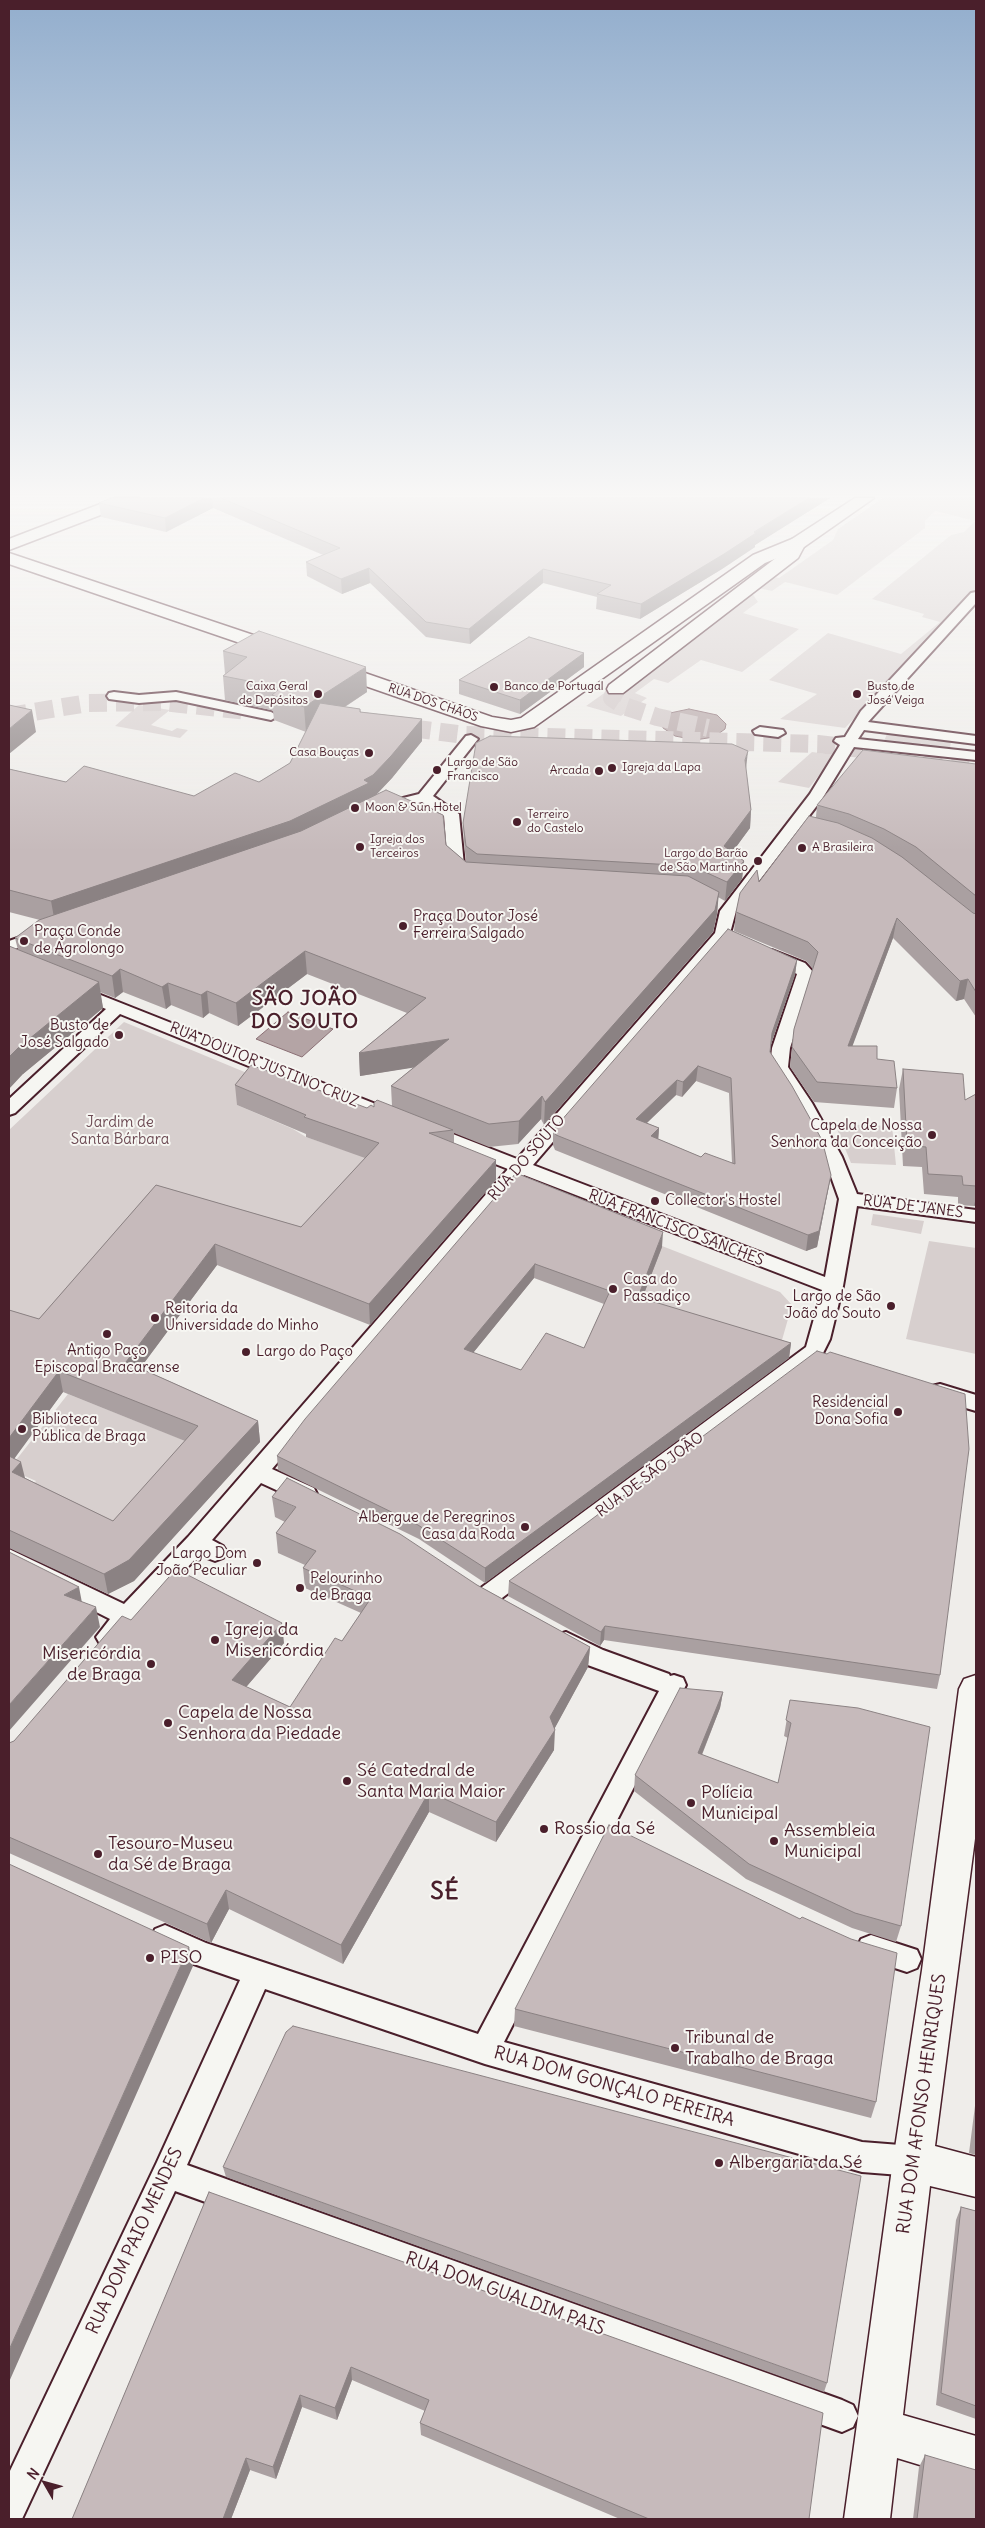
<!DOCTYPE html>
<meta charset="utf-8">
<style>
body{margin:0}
#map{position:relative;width:985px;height:2528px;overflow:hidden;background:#efedea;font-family:Delius,sans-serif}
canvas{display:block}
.frame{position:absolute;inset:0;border:10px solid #4a1f2b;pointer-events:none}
.north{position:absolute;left:20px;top:2458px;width:50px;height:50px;-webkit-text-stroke:4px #f6f6f2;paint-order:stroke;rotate:308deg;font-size:14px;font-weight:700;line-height:20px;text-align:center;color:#4a1f2b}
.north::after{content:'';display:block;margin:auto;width:18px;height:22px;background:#4a1f2b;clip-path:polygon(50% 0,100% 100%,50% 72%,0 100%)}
</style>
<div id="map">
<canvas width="985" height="2528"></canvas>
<div class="frame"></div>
<div class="north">N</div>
</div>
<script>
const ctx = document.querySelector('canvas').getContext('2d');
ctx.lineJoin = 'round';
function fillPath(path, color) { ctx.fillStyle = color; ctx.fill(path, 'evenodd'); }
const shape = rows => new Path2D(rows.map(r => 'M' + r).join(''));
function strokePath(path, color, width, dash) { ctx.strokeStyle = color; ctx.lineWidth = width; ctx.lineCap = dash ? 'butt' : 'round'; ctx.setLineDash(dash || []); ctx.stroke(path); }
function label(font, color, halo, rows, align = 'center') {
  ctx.font = font + ' Delius,sans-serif'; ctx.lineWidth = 4; ctx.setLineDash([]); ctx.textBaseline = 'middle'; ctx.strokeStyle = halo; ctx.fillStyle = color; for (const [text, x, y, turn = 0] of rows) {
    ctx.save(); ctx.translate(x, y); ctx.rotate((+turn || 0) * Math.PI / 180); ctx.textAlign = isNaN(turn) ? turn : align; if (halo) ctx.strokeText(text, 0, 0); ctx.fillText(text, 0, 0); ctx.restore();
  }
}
fillPath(shape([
 [883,498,976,498,976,591,845,728,780,719,817,694,769,680,828,633,901,654,940,622,922,617,924,614,872,599,951,535,964,532,975,521,935,511,925,521,925,528,837,595,785,582,772,591,758,588,752,593,758,602,743,613,799,629,742,672,701,660,668,683,654,679,635,693,647,698,621,716,586,706,770,576,779,578,833,540,838,529],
 [139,705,170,710,151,725,172,731,177,728,188,730,180,738,115,726],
 [887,734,951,741,950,748,899,744,884,741],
 [812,752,835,755,809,788,778,782],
 [124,1022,259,1078,237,1105,293,1129,306,1137,350,1152,359,1142,395,1164,303,1248,159,1206,44,1339,9,1329,9,1130],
 [835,1124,892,1126,896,1165,851,1163],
 [873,1214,924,1221,921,1234,871,1225],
 [929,1241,976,1248,976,1354,906,1339],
 [662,1246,780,1292,792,1305,778,1354,636,1311],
 [68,1394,201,1447,117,1541,24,1496,36,1481,9,1469]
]), '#d7cfce');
const water = shape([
 [689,709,717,715,726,724,725,729,714,737,695,740,675,736,663,728,662,722,664,717,670,713,689,709],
 [288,1012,333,1029,302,1057,256,1039,288,1012]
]);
fillPath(water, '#b4a4a5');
strokePath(water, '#8a6f74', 1);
strokePath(shape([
 [616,689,612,698,624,706,657,717,708,728],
 [9,716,88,703,162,702,248,711],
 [386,725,465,735,818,744,976,762]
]), '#cec4c4', 18, [18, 9]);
const pedestrian = shape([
 [976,592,976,603,868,722,976,736,976,744,864,730,858,739,976,752,976,760,854,747,822,799,736,911,729,937,533,1165,825,1277,839,1199,824,1157,794,1103,770,1067,772,1048,797,974,766,959,764,955,766,951,772,950,805,963,814,973,790,1048,788,1067,812,1103,842,1157,857,1194,976,1210,976,1222,857,1206,843,1286,830,1339,821,1357,494,1604,486,1606,478,1604,474,1597,478,1590,806,1347,822,1290,524,1175,272,1469,314,1488,317,1494,314,1500,306,1503,298,1500,261,1483,212,1540,223,1546,227,1552,223,1558,215,1561,199,1555,116,1644,108,1647,100,1644,96,1637,110,1619,9,1568,9,1549,124,1604,188,1537,508,1169,421,1135,419,1131,421,1127,435,1127,517,1159,715,933,720,911,810,794,840,745,834,741,836,738,845,737,861,711,971,593,976,592],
 [114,692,139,695,176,692,271,712,278,716,271,720,176,700,139,703,109,699,107,696,109,693,114,692],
 [760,727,783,730,785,733,778,737,755,734,753,731,760,727],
 [471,735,478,739,433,796,459,814,464,865,476,876,468,881,462,879,448,867,444,816,422,802,384,812,376,807,379,804,419,794,466,736,471,735],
 [41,930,49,935,47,938,9,951,9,941,41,930],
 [78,986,401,1114,403,1118,401,1122,387,1122,120,1014,15,1113,9,1115,9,1099,106,1009,72,995,69,991,72,987,78,986],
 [940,1384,976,1395,976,1411,932,1398,929,1392,932,1386,940,1384],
 [566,1632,603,1650,669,1674,670,1676,674,1675,683,1678,686,1685,504,2042,862,2142,913,2146,923,2151,928,2161,923,2171,913,2176,862,2172,485,2064,265,1989,187,2165,842,2400,853,2405,858,2416,853,2427,842,2432,175,2191,22,2519,9,2519,9,2473,157,2162,240,1980,191,1963,155,1947,151,1938,155,1929,165,1925,206,1943,478,2034,659,1691,585,1664,557,1649,554,1642,557,1635,566,1632],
 [871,1935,917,1950,921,1959,917,1968,907,1972,861,1957,857,1948,861,1939,871,1935]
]);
const minor = shape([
 [116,498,139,498,137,501,9,550,9,539,116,498],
 [976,1675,976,1831,935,2146,976,2157,976,2197,930,2186,903,2415,976,2436,976,2482,897,2458,890,2519,844,2519,893,2161,922,1970,959,1689,964,1679,976,1675]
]);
const tertiary = shape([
 [855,498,874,498,804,547,765,563,534,727,511,732,481,726,325,672,323,668,325,664,332,662,339,664,492,717,511,720,521,718,753,555,792,539,855,498],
 [9,553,289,647,291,651,289,655,275,655,9,564,9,553]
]);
const secondary = shape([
 [798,538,804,539,806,543,798,558,623,693,609,693,607,689,609,685,785,551,792,539,798,538]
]);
strokePath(pedestrian, '#4a1f2b', 4);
strokePath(minor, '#4a1f2b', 3);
strokePath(tertiary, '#4a1f2b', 3);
strokePath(secondary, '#4a1f2b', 3);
fillPath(pedestrian, '#f6f6f2');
fillPath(minor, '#f6f6f2');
fillPath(tertiary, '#f6f6f2');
fillPath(secondary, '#f6f6f2');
fillPath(shape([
 [111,498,830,498,755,545,755,547,722,569,640,619,596,609,597,597,543,583,470,644,426,637,370,583,342,594,307,576,306,562,323,555,213,508,166,532,101,517,99,503],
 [259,631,367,692,345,707,360,709,361,712,422,719,422,741,392,778,376,795,446,845,466,862,464,841,463,823,746,770,751,810,750,828,732,852,744,861,742,879,725,901,718,897,717,914,713,932,544,1125,541,1119,518,1144,489,1147,454,1133,454,1143,496,1180,370,1325,217,1265,140,1368,258,1421,260,1442,134,1581,108,1594,9,1548,9,1310,39,1319,156,1185,301,1227,365,1158,306,1137,306,1134,237,1105,235,1085,367,1108,374,1107,392,1106,391,1086,414,1067,360,1076,359,1053,407,1013,307,974,238,1026,209,1013,203,1018,171,1005,166,1009,123,992,115,998,100,992,103,1008,23,1074,18,950,15,938,40,920,9,912,9,769,66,782,194,796,259,782,290,763,306,732,274,720,273,711,271,710,225,700,223,676,225,674,223,651],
 [63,1392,185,1441,113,1521,25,1478,14,1458],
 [584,653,584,667,520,714,459,694,459,680],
 [976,764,976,1017,964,999,956,1001,893,938,852,1046,877,1059,897,1088,894,1108,814,1102,790,1067,794,1029,813,969,806,961,734,931,736,912,759,882,816,817,817,805],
 [797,960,795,975,770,1047,770,1052,831,1175,817,1247,806,1251,555,1150,553,1145,553,1130],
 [696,1081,729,1093,732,1163,701,1157,658,1139,659,1128,647,1123,676,1095,682,1097],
 [903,1069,965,1100,976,1094,976,1205,974,1206,958,1205,958,1197,924,1194,922,1167,903,1166,899,1089],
 [516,1173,662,1247,642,1299,791,1343,789,1358,485,1583,419,1539,278,1470,277,1456],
 [534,1278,604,1304,584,1348,521,1370,473,1353],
 [272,1497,477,1585,590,1647,588,1667,554,1729,554,1750,496,1842,429,1812,343,1964,229,1909,211,1943,9,1853,9,1743,14,1741,131,1620,284,1643,246,1687,290,1707,342,1641,361,1613,305,1588,303,1568,305,1565,278,1553,276,1533,285,1522,275,1517],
 [509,1581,940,1675,937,1689,604,1640,600,1646,508,1596],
 [723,1692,720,1708,702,1755,778,1783,788,1738,784,1736,790,1700,901,1926,896,1942,852,1928,746,1879,634,1791,635,1775],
 [800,1919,876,2102,871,2118,514,2026,515,2009],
 [976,2098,976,2155,969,2153],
 [223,2167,827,2383,824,2392,226,2177],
 [209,2192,809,2519,620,2519,421,2435,420,2423,425,2411,352,2380,337,2420,302,2407,276,2479,250,2470,231,2519,72,2519],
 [961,2207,976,2211,976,2419,936,2405,956,2220],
 [925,2455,976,2519,913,2519,919,2467]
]), '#aaa0a1');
fillPath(shape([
 [204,498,212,498,213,508,166,532,165,518],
 [809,498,830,498,755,545,755,547,722,569,640,619,641,604],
 [369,568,370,583,342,594,341,579],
 [543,569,543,583,470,644,469,629],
 [584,653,584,667,520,714,520,700],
 [366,667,367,692,306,732,304,707],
 [32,710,36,732,9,754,9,729],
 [422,719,422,741,392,778,374,797,291,843,55,923,51,901,364,780],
 [748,751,746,769,743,778,745,760],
 [751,810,750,828,723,865,724,846],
 [744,861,742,879,725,901,727,882],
 [719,892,717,914,713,932,544,1125,545,1102],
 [897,918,893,938,845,1066,848,1046],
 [305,951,307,974,238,1026,236,1003],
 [797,960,795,975,770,1047,772,1033],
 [120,969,123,992,115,998,112,976],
 [968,979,964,999,956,1001,960,981],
 [99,982,103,1008,23,1074,9,1089,9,1057,18,1048],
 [168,983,171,1005,166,1009,162,987],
 [207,991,209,1013,203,1018,201,995],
 [449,1039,449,1062,360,1076,359,1053],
 [698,1066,696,1081,682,1097,683,1082],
 [677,1080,676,1095,635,1134,636,1119],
 [542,1096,541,1119,518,1144,519,1121],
 [659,1128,658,1143,651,1136],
 [496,1160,496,1180,370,1325,369,1304],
 [831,1175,817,1247,806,1251,808,1235],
 [976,1197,976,1205,974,1206],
 [663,1232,662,1247,637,1312,638,1297],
 [215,1244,217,1265,130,1382,126,1362],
 [535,1264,534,1278,464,1364,464,1349],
 [791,1343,789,1358,485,1583,485,1568],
 [59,1371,63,1392,9,1466,9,1438],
 [258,1421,260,1442,134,1581,108,1594,104,1574],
 [21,1462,26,1482,12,1472],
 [79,1587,83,1608,64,1595],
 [96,1607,100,1627,9,1731,9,1705],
 [282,1623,284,1643,235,1700,232,1680],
 [605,1626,604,1640,600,1646,601,1632],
 [590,1647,588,1667,550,1737,550,1717],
 [723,1692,720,1708,696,1769,698,1753],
 [555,1730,554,1750,496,1842,496,1822],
 [429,1792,429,1812,343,1964,341,1945],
 [226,1890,229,1909,211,1943,207,1924],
 [189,1947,193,1966,9,2382,9,2350],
 [351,2367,352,2380,337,2420,335,2408],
 [300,2395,302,2407,276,2479,273,2467],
 [246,2458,250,2470,231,2519,223,2519]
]), '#8b8283');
const building = shape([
 [111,498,204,498,165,518,99,503,111,498],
 [221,498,809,498,754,532,756,533,724,554,641,604,597,594,611,585,543,569,469,629,426,622,369,568,341,579,306,562,340,548,221,498],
 [259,631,366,667,304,707,272,695,278,690,269,685,223,676,247,657,223,651,259,631],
 [529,637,584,653,520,700,459,680,529,637],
 [320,703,360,709,360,712,422,719,391,756,373,775,364,780,369,783,290,821,51,901,9,890,9,769,66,782,84,766,194,796,235,773,259,782,290,763,320,703],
 [9,705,32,710,9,729,9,705],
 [490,736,732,744,748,751,745,760,751,810,724,846,744,861,727,882,692,866,477,854,466,846,463,823,476,743,490,736],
 [863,750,976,764,976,896,916,847,884,829,849,814,817,805,863,750],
 [386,790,443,815,446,845,466,862,688,876,719,892,715,910,545,1102,542,1096,519,1121,489,1124,391,1086,449,1039,359,1053,426,998,305,951,236,1003,207,991,201,995,168,983,162,987,120,969,112,976,15,938,39,920,301,831,386,790],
 [809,816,838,823,872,838,902,857,973,913,976,914,976,992,968,979,960,981,897,918,848,1046,877,1046,877,1059,894,1061,897,1088,817,1082,792,1047,794,1029,818,952,808,942,736,912,740,893,757,870,759,882,809,816],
 [728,929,797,960,772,1033,770,1052,792,1086,822,1140,831,1175,819,1231,808,1235,556,1135,553,1130,728,929],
 [698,1066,731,1078,735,1164,705,1153,701,1157,651,1136,659,1128,636,1119,677,1080,683,1082,698,1066],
 [9,946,99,982,18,1048,9,1057,9,946],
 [251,1065,367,1108,371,1105,374,1107,374,1103,377,1100,453,1130,429,1133,496,1160,369,1304,215,1244,126,1362,258,1421,129,1560,104,1574,9,1530,9,1456,21,1462,12,1472,113,1521,198,1426,59,1371,9,1438,9,1310,39,1319,156,1185,301,1227,379,1143,304,1117,306,1115,235,1085,251,1065],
 [903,1069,963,1074,965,1100,976,1094,976,1186,963,1185,962,1176,928,1174,926,1147,907,1145,903,1069],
 [516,1173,663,1232,638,1297,791,1343,485,1568,418,1525,277,1456,305,1419,516,1173],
 [535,1264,610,1291,584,1348,546,1333,521,1370,464,1349,535,1264],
 [817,1351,827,1354,830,1352,965,1394,969,1449,940,1675,605,1626,601,1632,509,1581,817,1351],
 [287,1478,400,1534,477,1585,590,1647,550,1717,555,1730,496,1822,429,1792,341,1945,226,1890,207,1924,9,1837,9,1743,14,1741,122,1616,131,1620,176,1569,282,1623,232,1680,290,1707,335,1638,342,1641,371,1598,303,1568,316,1551,276,1533,296,1507,272,1497,287,1478],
 [9,1552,79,1587,64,1595,96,1607,9,1705,9,1552],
 [680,1688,723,1692,698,1753,778,1783,791,1723,786,1720,790,1700,858,1708,930,1727,901,1926,855,1913,749,1864,635,1775,680,1688],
 [609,1825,800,1919,802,1917,851,1939,897,1953,876,2102,515,2009,609,1825],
 [9,1864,189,1947,9,2350,9,1864],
 [293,2026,861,2176,827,2383,223,2167,286,2032,293,2026],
 [209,2192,823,2413,809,2519,649,2519,420,2423,429,2400,351,2367,335,2408,300,2395,273,2467,246,2458,223,2519,72,2519,209,2192],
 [961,2207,976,2211,976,2406,941,2393,961,2207],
 [925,2455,976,2470,976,2519,917,2519,925,2455]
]);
fillPath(building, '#c6babb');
strokePath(building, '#8b8283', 1);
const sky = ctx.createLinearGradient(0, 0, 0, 852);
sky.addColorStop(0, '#93aecd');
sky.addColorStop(0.58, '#f8f7f6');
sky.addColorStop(1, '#f8f7f600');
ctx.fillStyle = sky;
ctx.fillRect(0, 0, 985, 852);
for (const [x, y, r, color] of [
 [494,687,5,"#4a1f2b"],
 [318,694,5,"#4a1f2b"],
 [857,694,5,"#4a1f2b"],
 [369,753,5,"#4a1f2b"],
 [612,768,5,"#4a1f2b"],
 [437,770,5,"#4a1f2b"],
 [599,771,5,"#4a1f2b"],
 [355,808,5,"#4a1f2b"],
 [517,822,5,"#4a1f2b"],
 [360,847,5,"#4a1f2b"],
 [802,848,5,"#4a1f2b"],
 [758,861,5,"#4a1f2b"],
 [403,926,5,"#4a1f2b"],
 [24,941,5,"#4a1f2b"],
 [119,1035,5,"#4a1f2b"],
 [932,1135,5,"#4a1f2b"],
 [655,1201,5,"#4a1f2b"],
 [613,1289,5,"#4a1f2b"],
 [891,1306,5,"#4a1f2b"],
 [155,1318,5,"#4a1f2b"],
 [107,1334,5,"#4a1f2b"],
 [246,1352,5,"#4a1f2b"],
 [898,1412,5,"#4a1f2b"],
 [22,1429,5,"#4a1f2b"],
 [525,1527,5,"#4a1f2b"],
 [257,1563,5,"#4a1f2b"],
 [300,1588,5,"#4a1f2b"],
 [215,1640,5,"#4a1f2b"],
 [151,1664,5,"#4a1f2b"],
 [168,1723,5,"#4a1f2b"],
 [347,1781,5,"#4a1f2b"],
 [691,1803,5,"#4a1f2b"],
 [544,1829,5,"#4a1f2b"],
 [774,1841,5,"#4a1f2b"],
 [98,1854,5,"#4a1f2b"],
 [150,1958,5,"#4a1f2b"],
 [675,2048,5,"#4a1f2b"],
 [719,2163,5,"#4a1f2b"]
]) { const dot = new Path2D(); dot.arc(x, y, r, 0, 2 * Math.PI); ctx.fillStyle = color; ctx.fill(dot); strokePath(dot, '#f6f6f2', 2); }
label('12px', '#4a1f2b', '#f6f6f2', [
 ["Caixa Geral",308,687,"right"],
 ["de Depósitos",308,701,"right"],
 ["Banco de Portugal",504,687],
 ["Busto de",867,687],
 ["José Veiga",867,701],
 ["Casa Bouças",359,753,"right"],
 ["Largo de São",447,763],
 ["Francisco",447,777],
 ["Igreja da Lapa",622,768],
 ["Arcada",589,771,"right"],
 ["Moon & Sun Hotel",365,808],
 ["Terreiro",527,815],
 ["do Castelo",527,829],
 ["Igreja dos",370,840],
 ["Terceiros",370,854],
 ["A Brasileira",812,848],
 ["Largo do Barão",748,854,"right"],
 ["de São Martinho",748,868,"right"]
], 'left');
label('12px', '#4a1f2b', '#f6f6f2', [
 ["RUA DOS CHÃOS",433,703,19]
]);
label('15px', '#4a1f2b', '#f6f6f2', [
 ["Praça Doutor José",413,917],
 ["Ferreira Salgado",413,934],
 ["Praça Conde",34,932],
 ["de Agrolongo",34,949],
 ["Busto de",109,1026,"right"],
 ["José Salgado",109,1043,"right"],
 ["Capela de Nossa",922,1126,"right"],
 ["Senhora da Conceição",922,1143,"right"],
 ["Collector's Hostel",665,1201],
 ["Casa do",623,1280],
 ["Passadiço",623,1297],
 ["Largo de São",881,1297,"right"],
 ["João do Souto",881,1314,"right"],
 ["Reitoria da",165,1309],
 ["Universidade do Minho",165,1326],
 ["Antigo Paço",107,1351,"center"],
 ["Episcopal Bracarense",107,1368,"center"],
 ["Largo do Paço",256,1352],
 ["Residencial",888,1403,"right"],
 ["Dona Sofia",888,1420,"right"],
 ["Biblioteca",32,1420],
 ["Pública de Braga",32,1437],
 ["Albergue de Peregrinos",515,1518,"right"],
 ["Casa da Roda",515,1535,"right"],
 ["Largo Dom",247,1554,"right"],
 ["João Peculiar",247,1571,"right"],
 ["Pelourinho",310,1579],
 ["de Braga",310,1596]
], 'left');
label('15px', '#4a1f2b', '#f6f6f2', [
 ["RUA DOUTOR JUSTINO CRUZ",264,1065,22],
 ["RUA DO SOUTO",527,1158,-49],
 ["RUA DE JANES",913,1207,7],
 ["RUA FRANCISCO SANCHES",676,1228,21],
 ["RUA DE SÃO JOÃO",650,1475,-37]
]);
label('15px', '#6d4b54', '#f6f6f2', [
 ["Jardim de",120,1123],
 ["Santa Bárbara",120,1140]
]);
label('18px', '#4a1f2b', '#f6f6f2', [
 ["Igreja da",225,1630],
 ["Misericórdia",225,1651],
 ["Misericórdia",141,1654,"right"],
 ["de Braga",141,1675,"right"],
 ["Capela de Nossa",178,1713],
 ["Senhora da Piedade",178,1734],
 ["Sé Catedral de",357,1771],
 ["Santa Maria Maior",357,1792],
 ["Polícia",701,1793],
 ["Municipal",701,1814],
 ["Rossio da Sé",554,1829],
 ["Assembleia",784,1831],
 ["Municipal",784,1852],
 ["Tesouro-Museu",108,1844],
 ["da Sé de Braga",108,1865],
 ["PISO",160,1958],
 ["Tribunal de",685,2038],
 ["Trabalho de Braga",685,2059],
 ["Albergaria da Sé",729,2163]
], 'left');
label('18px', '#4a1f2b', '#f6f6f2', [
 ["RUA DOM GONÇALO PEREIRA",614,2087,16],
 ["RUA DOM AFONSO HENRIQUES",922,2104,-82],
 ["RUA DOM PAIO MENDES",135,2241,-65],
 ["RUA DOM GUALDIM PAIS",505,2294,20]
]);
ctx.letterSpacing = '1px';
label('bold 20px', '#4a1f2b', '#f6f6f2', [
 ["SÃO JOÃO",305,999],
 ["DO SOUTO",305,1022]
]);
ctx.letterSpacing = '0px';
ctx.letterSpacing = '1px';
label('bold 24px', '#4a1f2b', '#f6f6f2', [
 ["SÉ",445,1892]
]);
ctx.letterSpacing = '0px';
</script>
